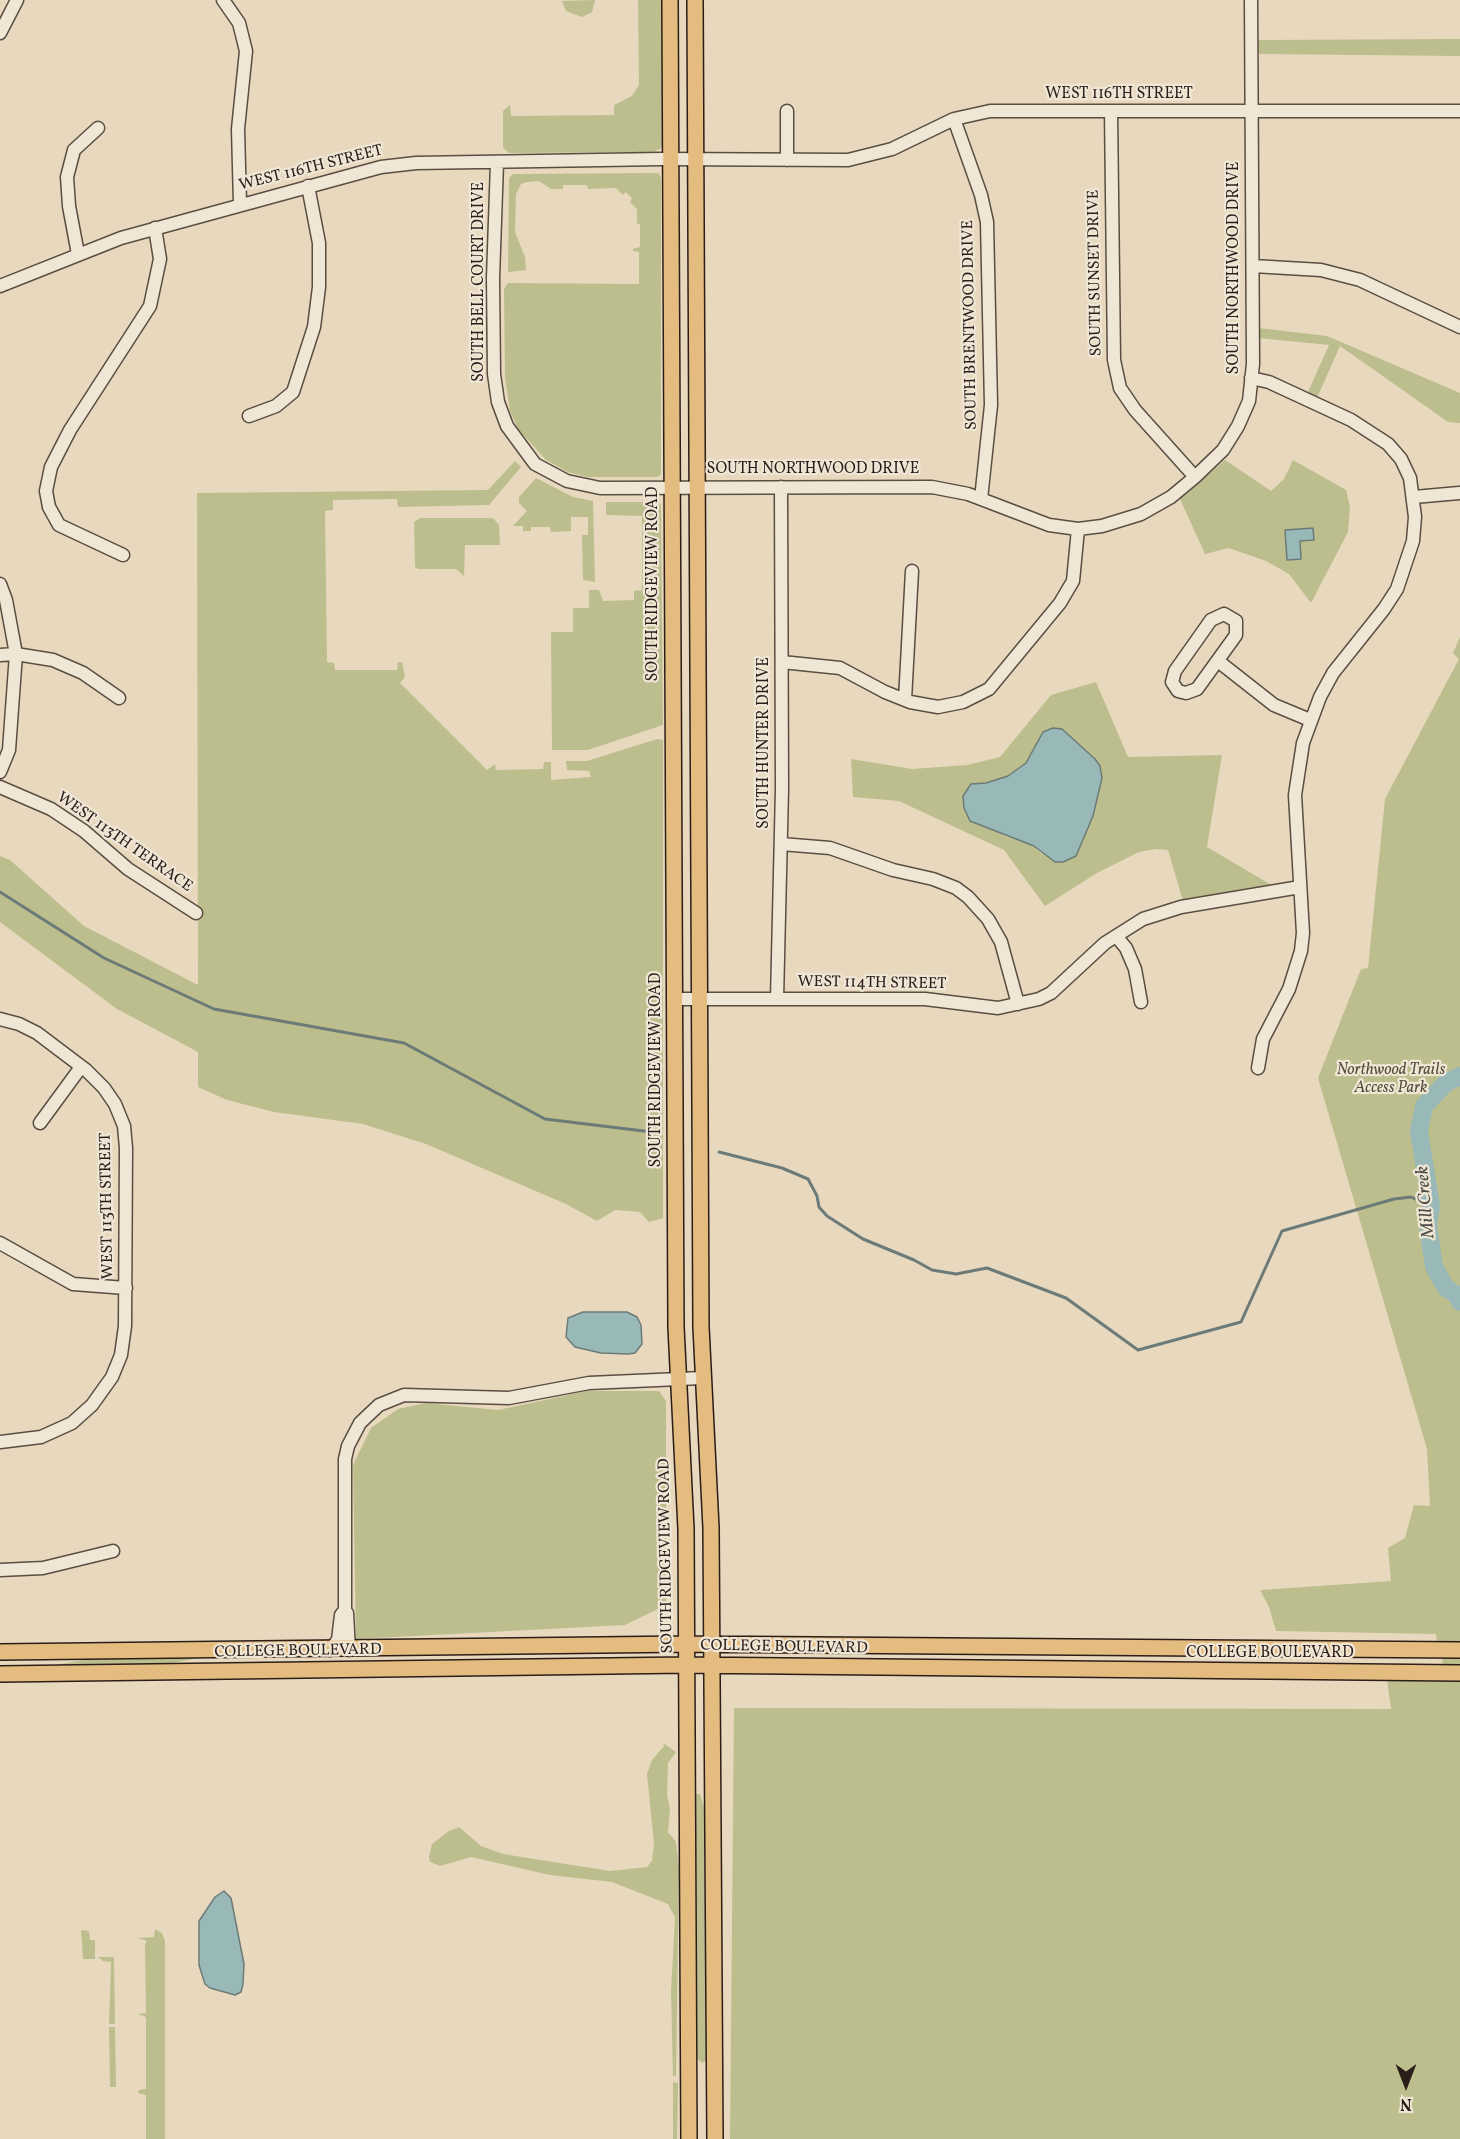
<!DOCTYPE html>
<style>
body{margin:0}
#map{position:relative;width:1460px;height:2139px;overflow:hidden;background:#e8d9be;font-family:Vollkorn,serif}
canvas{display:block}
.north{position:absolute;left:1376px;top:2055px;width:60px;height:60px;-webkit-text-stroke:4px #f0e6d5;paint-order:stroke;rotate:180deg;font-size:16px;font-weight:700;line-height:24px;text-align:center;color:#2b1e19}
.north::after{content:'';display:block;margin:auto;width:21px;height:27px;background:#2b1e19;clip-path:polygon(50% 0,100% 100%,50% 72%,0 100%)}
</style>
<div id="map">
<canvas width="1460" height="2139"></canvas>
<div class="north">N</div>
</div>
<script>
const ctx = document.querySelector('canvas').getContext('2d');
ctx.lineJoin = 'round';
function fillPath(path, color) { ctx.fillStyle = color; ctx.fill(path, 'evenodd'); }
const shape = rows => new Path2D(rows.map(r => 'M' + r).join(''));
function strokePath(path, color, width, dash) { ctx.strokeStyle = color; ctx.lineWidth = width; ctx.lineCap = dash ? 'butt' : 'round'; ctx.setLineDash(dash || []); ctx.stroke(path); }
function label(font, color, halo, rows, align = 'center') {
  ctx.font = font + ' Vollkorn,serif'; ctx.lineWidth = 4.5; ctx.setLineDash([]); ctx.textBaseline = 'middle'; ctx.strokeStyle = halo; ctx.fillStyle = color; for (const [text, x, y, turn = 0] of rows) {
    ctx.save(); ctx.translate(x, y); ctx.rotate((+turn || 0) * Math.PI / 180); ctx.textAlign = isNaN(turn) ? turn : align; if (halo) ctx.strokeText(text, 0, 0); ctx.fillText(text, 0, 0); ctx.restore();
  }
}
fillPath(shape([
 [595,0,592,12,582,17,566,11,562,1],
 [638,0,666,0,665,143,660,149,653,152,509,153,503,148,503,111,510,105,511,116,614,115,614,105,632,96,639,85],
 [1460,39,1460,56,1259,54,1258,40],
 [658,173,661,178,661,474,658,477,587,477,568,472,546,460,518,429,510,411,505,378,504,289,508,283,639,284,639,252,633,251,633,249,640,247,640,224,637,224,637,209,630,202,632,198,626,192,623,195,616,188,588,189,587,185,563,185,563,189,551,189,539,181,527,182,521,184,516,194,515,232,525,257,526,270,508,272,509,178,513,174],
 [1258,328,1327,336,1460,393,1460,423,1448,422,1340,346,1317,398,1307,394,1329,345,1258,338],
 [1225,460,1271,491,1284,479,1293,460,1346,490,1350,507,1348,532,1311,603,1289,574,1266,561,1229,548,1205,554,1180,499],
 [515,461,521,467,489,505,398,507,397,499,333,500,333,510,325,511,327,662,334,663,335,670,397,670,398,662,402,662,405,677,400,683,487,770,495,764,496,770,543,769,544,762,551,762,551,780,591,777,589,771,567,770,566,761,587,761,657,739,663,740,663,1218,649,1222,640,1212,615,1210,597,1221,566,1204,426,1144,363,1124,274,1112,227,1100,198,1087,198,1052,117,1009,0,922,0,856,10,860,84,926,198,985,197,493,488,490],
 [536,478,573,497,593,501,595,582,583,580,582,535,588,535,588,517,571,517,571,531,551,532,550,527,531,527,531,531,523,531,523,526,513,526,527,511,519,503,519,497],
 [606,502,659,502,661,506,663,725,588,750,552,750,551,632,573,632,573,608,589,608,589,590,599,590,603,601,634,600,634,591,642,590,642,516,606,515],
 [420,518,493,518,499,525,500,545,465,545,464,576,456,569,418,569,415,567,414,522],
 [1460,637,1460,2139,730,2139,734,1708,1391,1709,1386,1672,1442,1672,1443,1650,1437,1643,1436,1634,1276,1631,1269,1607,1260,1590,1391,1581,1388,1548,1405,1538,1414,1505,1430,1506,1427,1449,1318,1078,1361,969,1368,968,1385,799,1459,659,1453,653],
 [1096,682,1128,757,1222,755,1207,847,1273,886,1183,901,1168,850,1156,849,1139,852,1097,873,1045,906,1004,850,899,801,853,797,851,759,912,769,967,765,1000,757,1051,695],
 [1062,729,1100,766,1042,854,1034,846,1005,836,981,823,986,783,1008,776,1026,763,1043,732],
 [587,1391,659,1391,666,1401,666,1605,625,1625,356,1639,353,1465,371,1428,398,1409,426,1403,498,1410],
 [106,1656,211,1656,154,1666,44,1667],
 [663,1743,676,1752,668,1763,667,1795,670,1809,668,1832,676,1842,679,1868,676,2076,673,2076,671,1992,675,1917,668,1904,612,1882,550,1875,471,1857,440,1866,430,1862,429,1857,432,1844,449,1831,459,1827,481,1846,503,1854,610,1871,647,1867,652,1861,654,1844,647,1774,652,1760,664,1746],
 [695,1794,700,1794,707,1817,709,2058,702,2063,696,2057],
 [155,1929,162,1933,165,1941,165,2139,146,2139,146,2095,138,2093,139,2090,146,2089,146,2017,138,2014,146,2013,145,1944,147,1941,137,1938,154,1937],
 [81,1930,89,1931,90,1940,95,1940,95,1959,83,1959],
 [98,1957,114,1957,115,2024,109,2024,111,1962,103,1961],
 [109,2027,115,2027,116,2087,110,2087],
 [673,2082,678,2083,677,2139,673,2139]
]), '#bcbe8d');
const water = shape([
 [1313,528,1314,540,1300,541,1301,559,1287,560,1285,530,1313,528],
 [1053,728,1062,729,1095,759,1100,766,1102,778,1093,816,1076,856,1063,862,1055,862,1034,846,970,821,964,808,963,796,971,784,986,783,1008,776,1026,763,1043,732,1053,728],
 [583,1312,627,1312,637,1317,641,1325,642,1344,635,1353,628,1354,601,1353,575,1347,566,1337,568,1318,583,1312],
 [224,1891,231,1898,244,1964,243,1984,241,1992,235,1995,210,1988,205,1984,199,1965,199,1921,215,1897,224,1891]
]);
fillPath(water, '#98b9b7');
strokePath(water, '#6c7b78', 1.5);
strokePath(shape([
 [0,892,104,958,214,1009,404,1043,545,1119,652,1132],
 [719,1152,782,1168,808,1179,817,1196,819,1207,827,1216,863,1239,914,1260,932,1270,956,1274,987,1268,1066,1298,1138,1350,1241,1322,1282,1231,1394,1199,1411,1197,1431,1206]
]), '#6c7b78', 3);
strokePath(shape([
 [1460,1076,1446,1083,1424,1106,1419,1131,1431,1206,1428,1225,1434,1267,1446,1288,1458,1296,1460,1302]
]), '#98b9b7', 18);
const minor = shape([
 [223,0,239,23,246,51,238,129,240,204],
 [0,33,17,0],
 [787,111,787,160],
 [1111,111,1114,360,1120,388,1135,410,1195,477],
 [954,119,981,195,987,222,991,405,981,499],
 [497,163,493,278,494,374,498,402,507,426,535,464,567,481,600,488,932,487,968,494,1049,525,1078,529,1102,526,1141,514,1171,497,1195,477,1223,450,1238,426,1249,401,1253,364,1251,0],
 [78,254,69,206,67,177,74,150,98,128],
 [1253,266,1321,270,1360,280,1460,327],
 [0,286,121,238,381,167,416,163,662,159,848,160,892,149,954,119,990,111,1460,111],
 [1251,378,1269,382,1351,420,1388,444,1401,459,1410,478,1415,517,1413,541,1397,589,1384,609,1333,673,1320,697,1303,743,1295,795,1303,933,1301,951,1289,989,1263,1039,1258,1068],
 [249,416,276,406,293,392,314,327,319,287,319,243,308,186],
 [1414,497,1459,493],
 [123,555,59,525,49,507,46,491,51,467,70,430,150,306,160,259,155,228],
 [0,584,6,600,16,654,9,750,0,772],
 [1224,614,1236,621,1236,635,1197,689,1186,693,1178,691,1172,682,1175,671,1211,620,1224,614],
 [0,655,16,654,53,660,83,673,119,698],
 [1218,661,1274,705,1310,720],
 [782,662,840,668,885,692,910,702,938,707,963,702,989,689,1060,603,1073,581,1078,529],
 [905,700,912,571],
 [0,787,51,809,84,831,128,869,196,913],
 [781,844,830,848,893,870,933,879,956,888,968,897,988,919,1001,942,1018,1004],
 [1116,936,1126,948,1135,969,1141,1002],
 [674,999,925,999,998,1008,1039,999,1051,993,1105,943,1143,919,1181,907,1300,887],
 [777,999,782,789,781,487],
 [0,1019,19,1024,37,1033,86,1070,104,1088,115,1104,124,1126,126,1148,125,1326,121,1355,112,1377,92,1405,72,1423,41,1437,0,1442],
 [40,1123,81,1067],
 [0,1243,73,1284,126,1288],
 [0,1570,43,1568,113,1551],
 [347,1613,349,1650],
 [330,1650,338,1640,341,1615,345,1610,345,1459,348,1446,360,1423,379,1405,404,1395,509,1398,589,1383,702,1378]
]);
const major = shape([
 [670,0,676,1327,686,1529,689,2139],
 [695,0,701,1327,711,1528,715,2139],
 [0,1652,687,1644,1460,1650],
 [0,1674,687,1665,1460,1673]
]);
strokePath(minor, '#5a4d42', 15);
strokePath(major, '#2b1e19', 18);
strokePath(minor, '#f0e6d5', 12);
strokePath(major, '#e4bc7f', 15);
label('16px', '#2b1e19', '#f0e6d5', [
 ["WEST 116TH STREET",1119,95],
 ["WEST 116TH STREET",311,169,-14],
 ["SOUTH NORTHWOOD DRIVE",1235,268,-90],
 ["SOUTH SUNSET DRIVE",1096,273,-91],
 ["SOUTH BELL COURT DRIVE",480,282,-90],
 ["SOUTH BRENTWOOD DRIVE",971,325,-91],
 ["SOUTH NORTHWOOD DRIVE",813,470],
 ["SOUTH RIDGEVIEW ROAD",654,584,-90],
 ["SOUTH HUNTER DRIVE",765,743,-90],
 ["WEST 113TH TERRACE",124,843,35],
 ["WEST 114TH STREET",872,984,1],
 ["SOUTH RIDGEVIEW ROAD",657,1070,-90],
 ["WEST 113TH STREET",108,1206,-91],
 ["SOUTH RIDGEVIEW ROAD",667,1556,-91],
 ["COLLEGE BOULEVARD",784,1648,1],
 ["COLLEGE BOULEVARD",298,1652,-1],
 ["COLLEGE BOULEVARD",1270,1654]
]);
label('italic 16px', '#564e3c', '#f0e6d5', [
 ["Northwood Trails",1391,1071],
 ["Access Park",1391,1089]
]);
label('italic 18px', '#4c4c48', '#f0e6d5', [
 ["Mill Creek",1427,1202,-95]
]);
</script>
